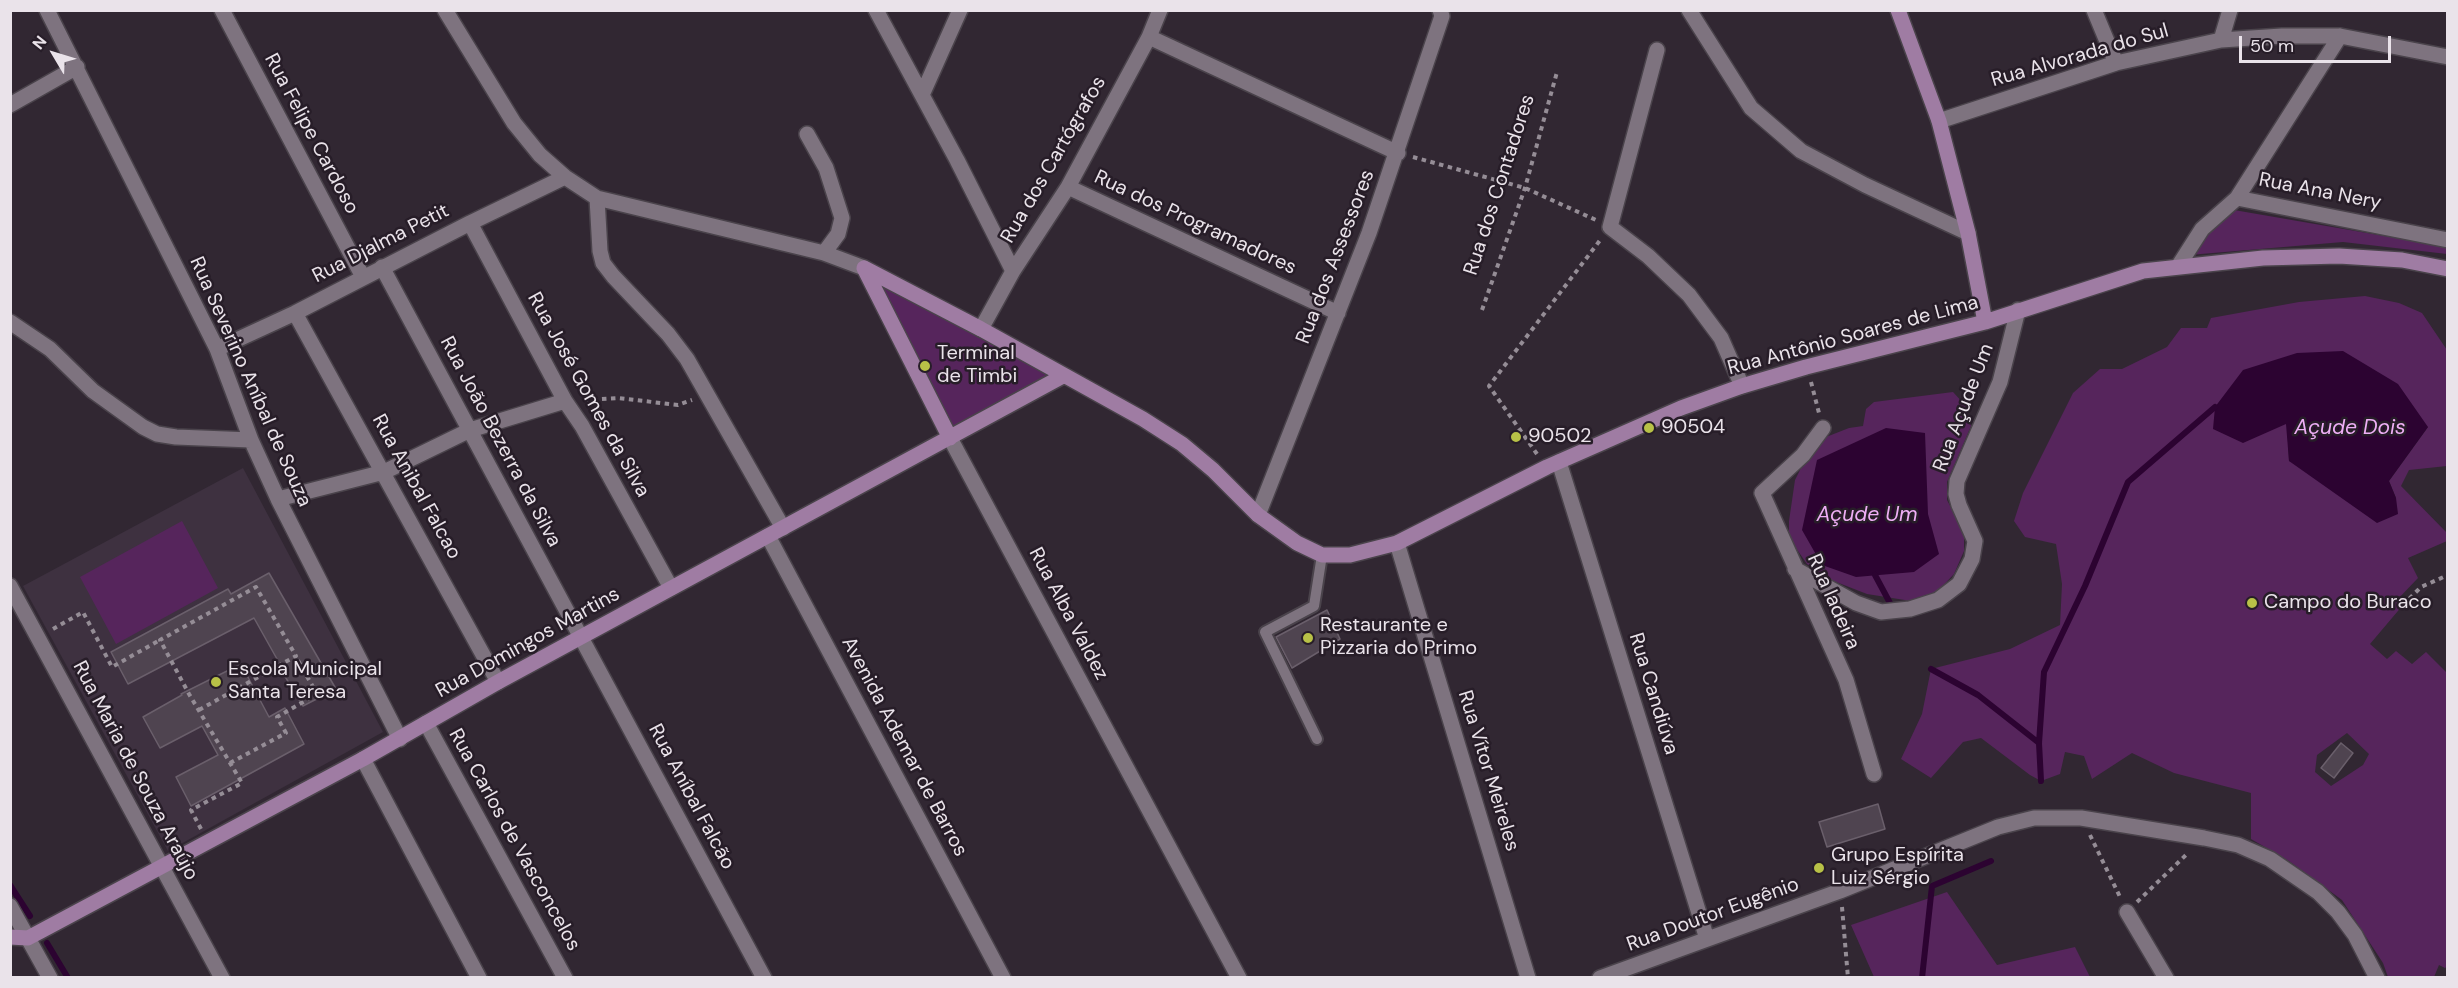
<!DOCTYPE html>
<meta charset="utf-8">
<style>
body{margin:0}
#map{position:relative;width:2458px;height:988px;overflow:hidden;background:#312732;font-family:"DM Sans",sans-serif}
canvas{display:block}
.frame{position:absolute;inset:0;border:12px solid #eae3ea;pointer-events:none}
.north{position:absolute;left:24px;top:24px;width:60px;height:60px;-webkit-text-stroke:4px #271d28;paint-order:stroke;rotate:308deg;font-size:16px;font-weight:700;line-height:24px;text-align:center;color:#eae3ea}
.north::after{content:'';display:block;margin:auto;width:21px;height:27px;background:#eae3ea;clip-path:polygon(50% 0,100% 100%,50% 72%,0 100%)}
.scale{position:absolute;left:2239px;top:36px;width:152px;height:27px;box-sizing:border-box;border:3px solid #eae3ea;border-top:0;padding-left:8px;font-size:18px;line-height:21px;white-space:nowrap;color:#eae3ea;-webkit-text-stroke:4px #271d28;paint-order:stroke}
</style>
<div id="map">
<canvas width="2458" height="988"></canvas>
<div class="frame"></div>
<div class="north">N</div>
<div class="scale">50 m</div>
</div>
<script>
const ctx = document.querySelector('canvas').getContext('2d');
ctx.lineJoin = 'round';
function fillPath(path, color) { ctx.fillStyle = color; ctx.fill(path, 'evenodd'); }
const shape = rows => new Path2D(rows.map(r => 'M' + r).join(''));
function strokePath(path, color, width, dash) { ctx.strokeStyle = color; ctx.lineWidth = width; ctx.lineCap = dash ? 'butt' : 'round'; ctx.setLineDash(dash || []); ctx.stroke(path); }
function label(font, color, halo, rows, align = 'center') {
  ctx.font = font + ' "DM Sans",sans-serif'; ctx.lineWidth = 5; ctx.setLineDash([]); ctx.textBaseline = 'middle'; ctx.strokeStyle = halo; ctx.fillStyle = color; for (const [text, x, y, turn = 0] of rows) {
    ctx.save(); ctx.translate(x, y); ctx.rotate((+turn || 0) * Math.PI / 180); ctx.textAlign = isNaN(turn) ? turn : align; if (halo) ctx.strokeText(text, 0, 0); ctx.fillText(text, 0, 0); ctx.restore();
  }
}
fillPath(shape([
 [243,468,383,732,168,851,23,586]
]), '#3e3140');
fillPath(shape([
 [2234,210,2448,247,2447,254,2343,242,2189,255,2199,241],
 [864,268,1063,376,950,438],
 [2365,296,2399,303,2422,313,2447,350,2447,466,2409,470,2401,486,2447,533,2447,541,2408,558,2418,578,2397,600,2403,605,2370,644,2387,659,2396,651,2412,664,2426,652,2446,672,2447,671,2448,966,2445,968,2439,965,2434,977,2388,977,2383,963,2342,900,2289,861,2251,839,2251,793,2174,773,2132,753,2092,779,2084,756,2065,752,2060,774,2041,781,2030,775,1981,738,1963,742,1931,778,1901,759,1922,714,1931,669,2010,649,2060,625,2062,584,2056,544,2025,537,2014,521,2023,493,2073,393,2100,369,2122,369,2167,347,2181,328,2207,328,2211,318,2299,302],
 [2287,423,2428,427,2389,481,2396,498,2289,461],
 [2347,733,2369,754,2363,765,2331,786,2315,772,2317,755],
 [1953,392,1965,405,1971,426,1947,482,1947,500,1964,533,1964,551,1954,574,1936,593,1911,601,1867,594,1831,580,1807,564,1789,538,1789,521,1795,480,1805,460,1821,439,1849,428,1863,426,1866,409,1874,402],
 [182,521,218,588,116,644,80,577],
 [1947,892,1997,965,2075,947,2090,977,1874,977,1851,925]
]), '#56255c');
fillPath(shape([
 [2343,351,2398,384,2428,427,2389,481,2396,498,2398,514,2377,523,2289,461,2286,424,2243,443,2213,429,2215,407,2243,370,2297,353],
 [1886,428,1925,433,1928,514,1939,554,1914,572,1856,577,1822,565,1802,530,1817,460]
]), '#2c0331');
strokePath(shape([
 [1875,575,1890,603],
 [1931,669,1978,695,2039,743],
 [2041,781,2039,743,2044,672,2085,586,2128,482,2215,407],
 [10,885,30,916],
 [47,943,68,978],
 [1922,978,1932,886,1991,861]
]), '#2c0331', 6);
const building = shape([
 [269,573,336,689,303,706,275,660,277,659,254,618,128,684,111,652,228,589,231,594,269,573],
 [1327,610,1340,639,1292,668,1276,637,1327,610],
 [241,664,269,717,285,708,304,744,191,806,176,777,218,755,202,726,160,748,143,717,182,695,181,694,241,664],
 [2341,743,2353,753,2334,778,2321,768,2341,743],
 [1878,804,1885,829,1827,847,1819,822,1878,804]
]);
fillPath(building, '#4f4450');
strokePath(building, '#6a5f6b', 1.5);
const lane = shape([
 [1317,739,1265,632,1314,606,1322,555]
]);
const street = shape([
 [47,10,217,349,251,440,278,499,400,739],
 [222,10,363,277],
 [445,10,514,123,540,155,565,177,597,198,600,251,603,263,613,276,668,334,687,359,783,528],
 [876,10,957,160,1013,271],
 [1689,10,1751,108,1801,151,1865,185,1968,233],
 [2094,10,2116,63],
 [1149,37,1398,153],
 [2221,40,2230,10],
 [1657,50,1610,227,1648,256,1689,295,1721,338,1742,386],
 [922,95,960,10],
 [10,105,77,67],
 [1939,121,2116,63,2221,40,2282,36,2340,36,2448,57],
 [807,134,826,168,842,218,838,234,824,253],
 [1068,187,1338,313],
 [597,198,824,253,864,268],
 [2237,198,2340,36],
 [470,223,565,401,582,426,671,588],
 [2179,265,2202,229,2237,198,2448,240],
 [382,267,764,978],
 [295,313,498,682],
 [10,322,50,349,93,391,143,427,157,434,176,437,251,440],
 [981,329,1013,271,1068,187,1149,37,1160,10],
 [217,349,295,313,470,223,565,177],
 [1823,428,1803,455,1762,493,1846,680,1874,774],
 [950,438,1239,978],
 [1559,462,1707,939],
 [278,499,384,472,470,430,565,401],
 [1258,515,1369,233,1442,16,1440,10],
 [768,536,1003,978],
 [1397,543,1528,978],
 [1795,569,1856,603,1881,612,1910,609,1938,600,1959,584,1972,559,1975,541,1959,505,1956,494,1957,481,2000,382,2018,310],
 [10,586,222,978],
 [426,723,565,978],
 [363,759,479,978],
 [10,906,50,978],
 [2127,912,2166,978],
 [1600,978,1840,891,1998,827,2034,818,2081,818,2204,838,2238,845,2270,859,2318,892,2338,912,2355,935,2377,978]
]);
const secondary = shape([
 [1898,10,1939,121,1968,233,1985,322],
 [864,268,981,329,1143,419,1182,444,1213,470,1258,515,1297,543,1322,555,1350,555,1397,543,1547,467,1681,408,1742,386,1806,367,1985,322,2143,271,2263,258,2339,256,2402,260,2448,269],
 [864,268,950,438],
 [10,937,28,938,363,759,498,682,1063,376]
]);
strokePath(lane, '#4a434b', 14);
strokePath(street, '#4a434b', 18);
strokePath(secondary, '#4a434b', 18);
strokePath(shape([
 [1413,157,1525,188,1596,220],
 [1482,310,1525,188,1557,72],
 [1811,382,1819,413],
 [584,400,618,398,678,405,692,400],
 [1537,454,1489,386,1601,239],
 [2403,605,2421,587,2448,575],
 [53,629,83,612,112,667,160,640],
 [199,710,296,656,256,587,160,640,189,694,242,783,191,810,201,829],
 [230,763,286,733,277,717,317,694,296,657],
 [2090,835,2121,899],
 [2137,902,2188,853],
 [1842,907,1848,978]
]), '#958d96', 4, [4.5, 4.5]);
strokePath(lane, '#7e737f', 10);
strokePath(street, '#7e737f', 15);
strokePath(secondary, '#9f7ca3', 15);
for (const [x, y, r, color] of [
 [925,366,6,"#b8c147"],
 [1649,428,6,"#b8c147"],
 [1516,437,6,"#b8c147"],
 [2252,603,6,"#b8c147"],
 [1308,638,6,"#b8c147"],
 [216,682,6,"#b8c147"],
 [1819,868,6,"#b8c147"]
]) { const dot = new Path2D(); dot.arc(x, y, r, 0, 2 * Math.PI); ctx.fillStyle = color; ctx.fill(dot); strokePath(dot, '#271d28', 2); }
label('20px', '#eae3ea', '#271d28', [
 ["Rua Alvorada do Sul",2080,56,-16],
 ["Rua Felipe Cardoso",311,134,62],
 ["Rua dos Cartógrafos",1054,160,-60],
 ["Rua dos Contadores",1500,185,-72],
 ["Rua Ana Nery",2320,192,11],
 ["Rua dos Programadores",1195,223,25],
 ["Rua Djalma Petit",381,244,-27],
 ["Rua dos Assessores",1336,257,-69],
 ["Rua Antônio Soares de Lima",1853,336,-15],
 ["Rua Severino Aníbal de Souza",250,382,66],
 ["Rua José Gomes da Silva",588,395,61],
 ["Rua Açude Um",1964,408,-69],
 ["Rua João Bezerra da Silva",500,442,62],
 ["Rua Anibal Falcao",416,487,61],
 ["Rua ladeira",1833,602,66],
 ["Rua Alba Valdez",1068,614,62],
 ["Rua Domingos Martins",528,643,-29],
 ["Rua Candiúva",1653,694,73],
 ["Avenida Ademar de Barros",904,747,62],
 ["Rua Maria de Souza Araújo",135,771,62],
 ["Rua Vítor Meireles",1488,771,73],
 ["Rua Aníbal Falcão",691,797,62],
 ["Rua Carlos de Vasconcelos",514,840,61],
 ["Rua Doutor Eugênio",1713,915,-20]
]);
label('20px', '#eae3ea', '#271d28', [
 ["Terminal",937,354],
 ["de Timbi",937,377],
 ["90504",1661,428],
 ["90502",1528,437],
 ["Campo do Buraco",2264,603],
 ["Restaurante e",1320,626],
 ["Pizzaria do Primo",1320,649],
 ["Escola Municipal",228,670],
 ["Santa Teresa",228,693],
 ["Grupo Espírita",1831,856],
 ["Luiz Sérgio",1831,879]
], 'left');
label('italic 21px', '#eeaef5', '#271d28', [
 ["Açude Dois",2350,428],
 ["Açude Um",1867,515]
]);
</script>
